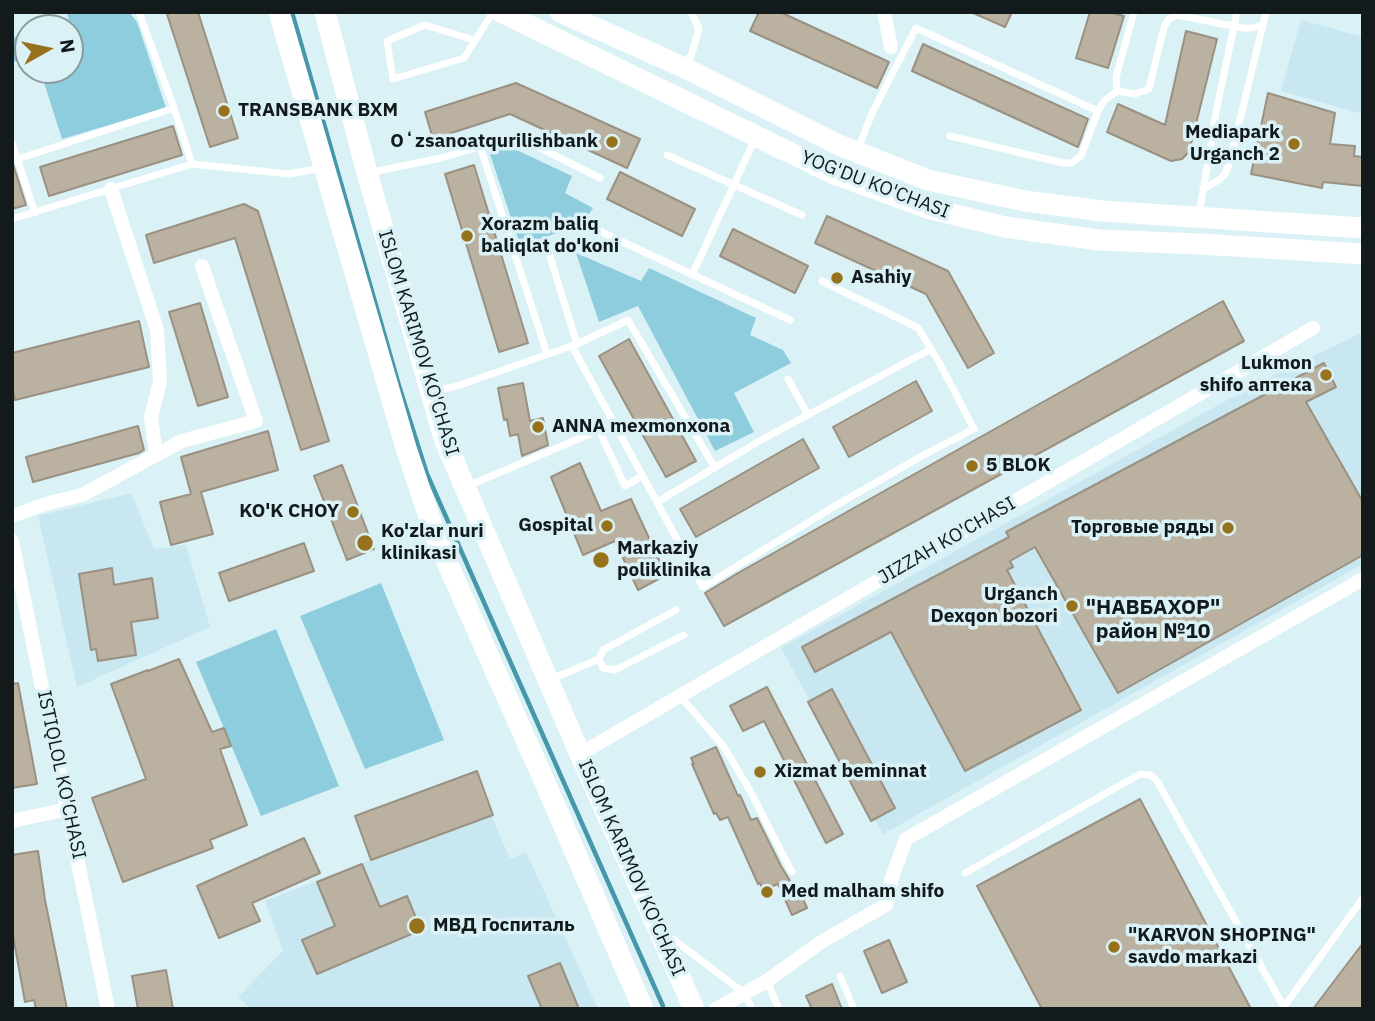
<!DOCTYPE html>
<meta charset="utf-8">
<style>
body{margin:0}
#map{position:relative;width:1375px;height:1021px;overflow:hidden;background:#daf1f6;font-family:"IBM Plex Sans",sans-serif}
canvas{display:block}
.frame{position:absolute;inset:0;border:14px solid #121a1c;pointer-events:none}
.north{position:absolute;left:14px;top:14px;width:70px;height:70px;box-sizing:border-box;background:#daf1f6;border:2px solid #8a9b9f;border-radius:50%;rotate:81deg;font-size:19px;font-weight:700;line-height:28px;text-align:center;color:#121a1c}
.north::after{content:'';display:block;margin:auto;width:24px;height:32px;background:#97721c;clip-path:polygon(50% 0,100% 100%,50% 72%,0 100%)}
</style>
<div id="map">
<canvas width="1375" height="1021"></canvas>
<div class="frame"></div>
<div class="north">N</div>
</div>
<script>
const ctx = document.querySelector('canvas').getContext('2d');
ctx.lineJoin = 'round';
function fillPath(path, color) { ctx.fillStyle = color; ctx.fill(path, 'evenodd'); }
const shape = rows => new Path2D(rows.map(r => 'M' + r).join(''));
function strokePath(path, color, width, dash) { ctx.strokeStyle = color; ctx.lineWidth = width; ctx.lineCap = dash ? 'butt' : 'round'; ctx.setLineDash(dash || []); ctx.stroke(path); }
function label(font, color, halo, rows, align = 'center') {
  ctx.font = font + ' "IBM Plex Sans",sans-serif'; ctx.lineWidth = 7; ctx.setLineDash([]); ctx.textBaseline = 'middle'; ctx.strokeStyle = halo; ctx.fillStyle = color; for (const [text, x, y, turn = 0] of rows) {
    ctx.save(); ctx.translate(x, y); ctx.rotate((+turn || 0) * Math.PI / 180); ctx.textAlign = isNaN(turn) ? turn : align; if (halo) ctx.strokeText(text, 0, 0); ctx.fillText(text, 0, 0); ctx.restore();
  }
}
fillPath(shape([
 [1301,20,1363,37,1363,114,1281,91],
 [1363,332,1363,564,883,834,781,648,1256,384],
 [131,493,154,549,186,545,210,627,77,687,38,516],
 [490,812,510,859,526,852,598,1009,251,1009,238,997,283,951,265,901]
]), '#c8e7f0');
fillPath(shape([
 [67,12,129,12,137,22,166,108,62,139,40,70,70,70,70,53,75,52],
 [27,35,28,59,12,62,12,38],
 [508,146,572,176,565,193,593,208,582,225,520,245,489,151],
 [576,253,641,281,649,268,756,318,750,335,783,350,791,363,734,393,754,432,715,451,638,306,599,322],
 [381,583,444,740,365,769,300,616],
 [276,629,339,786,261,816,196,662]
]), '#8ecddd');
strokePath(shape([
 [292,12,400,389,427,474,663,1006]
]), '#4597a9', 4.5);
const building = shape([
 [173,12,198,12,238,138,210,147,167,14,173,12],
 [759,12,780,12,889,62,877,88,750,31,759,12],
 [971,12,1012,12,1005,27,971,12],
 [1090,12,1108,12,1124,16,1108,68,1076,58,1090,12],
 [1186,31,1217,39,1189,152,1182,159,1171,161,1107,132,1118,104,1165,125,1186,31],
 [923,44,1088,119,1078,147,912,71,923,44],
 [516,83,640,139,627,168,510,114,433,139,425,112,516,83],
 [1268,93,1335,113,1330,144,1355,146,1354,156,1363,157,1363,186,1323,182,1322,188,1251,174,1268,93],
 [173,126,182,155,49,196,40,167,173,126],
 [13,164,26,205,12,209,12,165,13,164],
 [474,165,528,343,499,352,445,174,474,165],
 [620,172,695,209,682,236,607,199,620,172],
 [244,204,258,211,329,441,301,450,235,238,154,263,146,235,244,204],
 [827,216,948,271,994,353,968,368,926,294,815,243,827,216],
 [733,229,808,266,795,293,720,256,733,229],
 [1223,301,1244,341,724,626,705,593,738,573,1223,301],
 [200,303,228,397,198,406,169,312,200,303],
 [139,321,149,367,15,400,12,388,12,353,139,321],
 [629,339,696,461,666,477,599,356,629,339],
 [1324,363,1336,387,1306,402,1363,502,1363,555,1118,693,1035,547,1010,561,1013,567,1007,570,1081,710,965,771,891,632,815,672,802,647,1009,537,1006,532,1324,363],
 [916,381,932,411,849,457,833,427,916,381],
 [523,383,530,421,543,418,548,445,522,456,518,434,510,436,507,419,504,420,498,388,523,383],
 [138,426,144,450,139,453,33,482,26,457,138,426],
 [268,431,278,470,201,492,213,534,171,545,160,502,191,494,181,457,268,431],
 [803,439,819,468,696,537,680,509,803,439],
 [580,463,601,511,631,499,666,575,638,590,615,541,583,555,551,477,580,463],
 [342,465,374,549,347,560,314,476,342,465],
 [304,543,314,571,229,601,219,573,304,543],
 [112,568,114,585,152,578,158,618,131,622,136,655,98,661,96,649,91,650,79,574,112,568],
 [179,659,212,732,224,728,231,746,220,749,247,825,210,840,213,848,123,882,92,798,146,779,111,684,148,670,148,671,179,659],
 [18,683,37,784,12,788,12,684,18,683],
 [767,687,843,834,826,843,764,721,743,731,730,706,767,687],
 [832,689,895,808,871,821,808,702,832,689],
 [716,747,738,796,740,795,751,820,757,818,781,866,792,884,796,882,807,908,792,915,778,884,763,890,760,883,758,884,728,817,720,820,716,813,714,814,692,764,694,764,691,758,716,747],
 [477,771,493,815,371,860,355,816,477,771],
 [1140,799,1251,1009,1042,1009,977,886,1140,799],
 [304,838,320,873,252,903,260,921,219,938,197,886,304,838],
 [38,851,45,900,67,1009,36,1009,34,1000,25,1002,12,930,12,855,38,851],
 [362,864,380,907,407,896,421,930,317,974,302,940,335,926,317,882,362,864],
 [889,940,907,982,882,993,864,951,889,940],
 [1363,943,1363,1009,1313,1009,1363,943],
 [560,963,579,1009,542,1009,528,976,560,963],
 [166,970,173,1009,138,1009,132,976,166,970],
 [832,984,842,1009,812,1009,806,996,832,984]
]);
fillPath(building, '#bab1a1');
strokePath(building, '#9a9182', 2);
strokePath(shape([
 [139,12,174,108,192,164],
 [474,40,425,25,387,41,393,79,464,58,493,12],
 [686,68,692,53,699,29,691,12],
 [1117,91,1116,77,1134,12],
 [950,136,1063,163,1072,163,1081,156,1098,111],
 [12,143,35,213],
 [480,146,547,354],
 [857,151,873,111,916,28,1098,111,1104,101,1117,91,1135,94,1149,89,1164,27,1169,19,1177,15,1243,28,1253,28,1263,25],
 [667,155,802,215],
 [18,159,174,108],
 [368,173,441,158,516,136,600,178],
 [1203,189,1219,180,1225,174,1229,165,1266,12],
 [1199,215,1217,107,1237,12],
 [12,219,192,164,289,174,321,168],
 [593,228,790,320],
 [547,247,577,344],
 [692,275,755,139],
 [572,346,703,587,835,506,929,452,974,429,939,362,918,328,822,281],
 [788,379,808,415],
 [432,392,460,385,577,344,628,320,715,468],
 [468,486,599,430,625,486,642,476],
 [657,502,761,440,931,349],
 [599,659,603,668,615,670,684,635],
 [552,679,599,659,603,650,676,610],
 [680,696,724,747,749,789,792,872],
 [965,873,1140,774,1151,775,1157,781,1284,1007],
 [669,936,744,993,752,1009],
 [840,976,854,1009],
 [767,981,779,1009],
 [1283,1008,1363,898]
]), '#fff', 7);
strokePath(shape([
 [884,12,891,47],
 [111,189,157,330,160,382,151,417,156,455],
 [12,516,49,503,82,495,182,441,256,421,202,266],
 [12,541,108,1009],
 [580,754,1313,328],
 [12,821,68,809],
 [716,1009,767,981,821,942,886,905,892,877,906,839,1363,579]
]), '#fff', 14);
strokePath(shape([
 [279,12,406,448,437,540,543,778,643,1009],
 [325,12,367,173,445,441,580,754,694,1009],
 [501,12,834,174,927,208,1005,227,1099,240,1200,244,1363,254],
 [560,12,685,68,839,145,928,180,1025,201,1102,211,1363,228]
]), '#fff', 21);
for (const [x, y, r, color] of [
 [224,111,7,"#97721c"],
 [612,142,7,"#97721c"],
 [1294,144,7,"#97721c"],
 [467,236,7,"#97721c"],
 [837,278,7,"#97721c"],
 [1326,375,7,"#97721c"],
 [538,427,7,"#97721c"],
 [972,466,7,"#97721c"],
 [353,512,7,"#97721c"],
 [607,526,7,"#97721c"],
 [1228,528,7,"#97721c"],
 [365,543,9,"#97721c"],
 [601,560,9,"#97721c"],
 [1072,606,7,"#97721c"],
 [760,772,7,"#97721c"],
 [767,892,7,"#97721c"],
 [417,926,9,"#97721c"],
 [1114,947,7,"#97721c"]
]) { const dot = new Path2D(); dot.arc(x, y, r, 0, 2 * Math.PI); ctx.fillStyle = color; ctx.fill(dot); strokePath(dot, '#daf1f6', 2.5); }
label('bold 19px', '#121a1c', '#daf1f6', [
 ["TRANSBANK BXM",238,111],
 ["Mediapark",1280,133,"right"],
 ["Urganch 2",1280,155,"right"],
 ["Oʻzsanoatqurilishbank",598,142,"right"],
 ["Xorazm baliq",481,225],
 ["baliqlat do'koni",481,247],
 ["Asahiy",851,278],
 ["Lukmon",1312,364,"right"],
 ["shifo аптека",1312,386,"right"],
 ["ANNA mexmonxona",552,427],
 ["5 BLOK",986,466],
 ["KO'K CHOY",339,512,"right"],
 ["Gospital",593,526,"right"],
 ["Торговые ряды",1214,528,"right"],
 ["Ko'zlar nuri",381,532],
 ["klinikasi",381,554],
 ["Markaziy",617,549],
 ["poliklinika",617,571],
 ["Urganch",1058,595,"right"],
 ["Dexqon bozori",1058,617,"right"],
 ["Xizmat beminnat",774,772],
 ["Med malham shifo",781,892],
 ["МВД Госпиталь",433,926],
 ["\"KARVON SHOPING\"",1128,936],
 ["savdo markazi",1128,958]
], 'left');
label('19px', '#121a1c', '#daf1f6', [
 ["YOG'DU KO'CHASI",875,185,21],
 ["ISLOM KARIMOV KO'CHASI",418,343,73],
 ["JIZZAH KO'CHASI",947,541,-30],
 ["ISTIQLOL KO'CHASI",61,775,78],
 ["ISLOM KARIMOV KO'CHASI",631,868,66]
]);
label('bold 21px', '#121a1c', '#daf1f6', [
 ["\"НАВБАХОР\"",1153,608],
 ["район №10",1153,632]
]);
</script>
